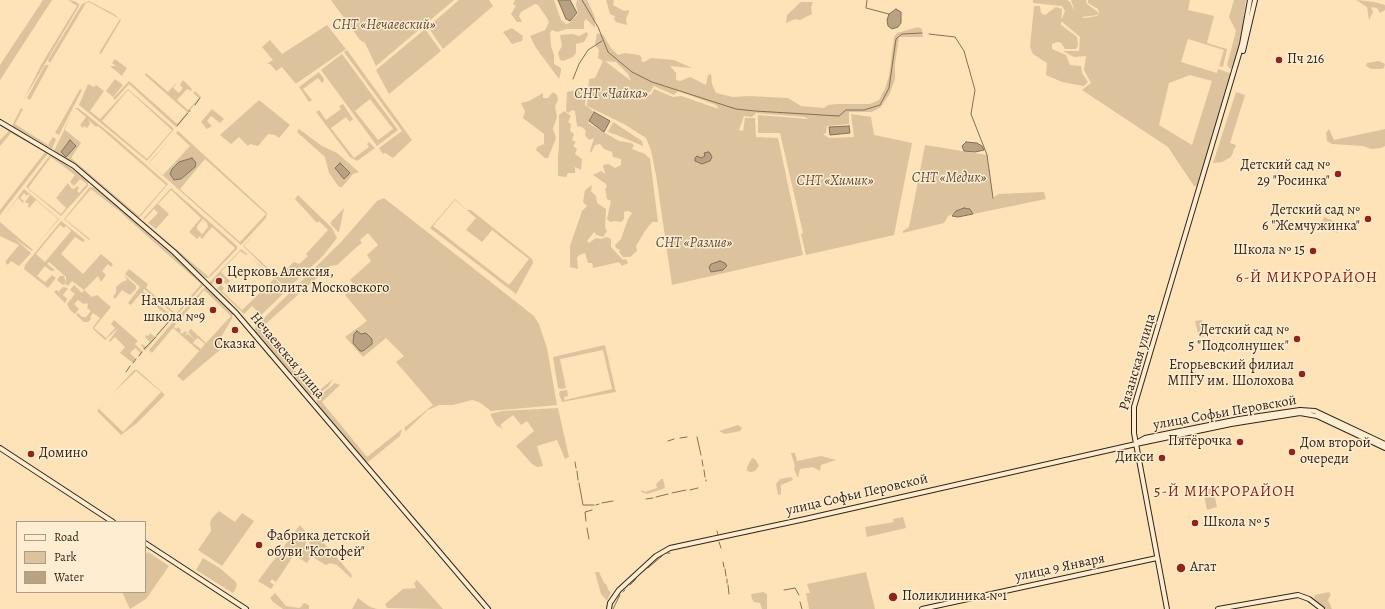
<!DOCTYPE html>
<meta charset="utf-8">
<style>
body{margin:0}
#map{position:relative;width:1385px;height:609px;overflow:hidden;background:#fee3b8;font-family:Alegreya,serif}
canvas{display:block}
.legend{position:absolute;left:16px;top:521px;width:130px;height:72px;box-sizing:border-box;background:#feedd1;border:1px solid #ad9d87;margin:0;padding:5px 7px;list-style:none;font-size:12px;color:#342418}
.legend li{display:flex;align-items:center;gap:8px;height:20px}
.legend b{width:20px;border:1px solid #ad9d87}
</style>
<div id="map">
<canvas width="1385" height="609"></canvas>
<ul class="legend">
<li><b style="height:5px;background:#feedd1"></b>Road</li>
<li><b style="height:11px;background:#dcc39d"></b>Park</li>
<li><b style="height:11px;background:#b9a282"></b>Water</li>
</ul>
</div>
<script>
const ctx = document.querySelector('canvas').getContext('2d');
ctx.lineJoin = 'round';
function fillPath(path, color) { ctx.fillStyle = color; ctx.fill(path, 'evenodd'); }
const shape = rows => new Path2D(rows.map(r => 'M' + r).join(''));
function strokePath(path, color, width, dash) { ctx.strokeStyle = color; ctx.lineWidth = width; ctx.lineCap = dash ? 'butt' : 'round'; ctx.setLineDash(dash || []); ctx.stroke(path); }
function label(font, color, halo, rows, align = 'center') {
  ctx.font = font + ' Alegreya,serif'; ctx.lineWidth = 3; ctx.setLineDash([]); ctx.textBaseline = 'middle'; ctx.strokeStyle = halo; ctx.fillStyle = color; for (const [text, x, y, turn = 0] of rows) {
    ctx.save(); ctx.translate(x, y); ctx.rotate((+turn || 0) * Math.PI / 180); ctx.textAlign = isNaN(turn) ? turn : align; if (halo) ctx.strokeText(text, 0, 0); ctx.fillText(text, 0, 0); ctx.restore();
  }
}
fillPath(shape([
 [43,0,52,0,0,80,0,65],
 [68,0,74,1,79,4,79,6,23,101,41,65,77,6],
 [331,0,454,0,376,66,365,43,360,40],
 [459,0,489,0,493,6,443,49,428,27],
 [515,0,554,0,561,20,566,24,569,23,578,14,576,5,577,0,587,0,595,17,595,28,586,19,584,22,584,29,567,29,557,32,552,30,550,33,551,46,554,55,554,64,561,68,561,71,559,79,536,48,530,36,545,30,549,22,547,18,538,5,535,4,521,12,519,16,522,22,517,22,511,14,516,6,513,4],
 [606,0,614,0,613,5,624,11,629,10,629,12,626,19,627,25,616,22,614,19,615,16,610,14],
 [1033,0,1067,0,1070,2,1075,12,1071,0,1086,0,1087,4,1099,13,1097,15,1082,17,1085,18,1097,16,1099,13,1098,9,1088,3,1088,0,1190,0,1188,10,1214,16,1207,43,1227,49,1223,67,1219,66,1224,50,1188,39,1181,62,1217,73,1218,69,1230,73,1232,75,1198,186,1194,186,1168,147,1082,90,1091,83,1084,70,1086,56,1074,57,1063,51,1079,51,1080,37,1061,21,1065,11,1062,6,1033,3],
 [1190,75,1212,81,1192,145,1159,125,1169,83],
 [1234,0,1246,0,1244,15,1242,16,1244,16,1240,44,1233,67,1230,69,1227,65,1236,31,1229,17],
 [1356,0,1374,2,1385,5,1385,10,1380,13,1377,8,1371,7,1373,12,1369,20,1367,7],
 [89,1,114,14,121,20,101,54,99,53,120,19,89,2,86,3,50,63,49,62,48,60,82,4],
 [801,2,813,2,811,7,812,14,800,20,795,19,786,23,787,15],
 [1034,6,1040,6,1041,13,1045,15,1056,7,1062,9,1061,25,1077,37,1078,46,1076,49,1065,49,1061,43,1057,42,1052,44,1052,49,1066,55,1070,65,1081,66,1082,73,1088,82,1084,86,1062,82,1046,75,1047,63,1033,54,1030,47],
 [327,25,346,49,297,83,295,83,282,67,276,71,270,64,267,64,273,60,262,47,270,40,282,54],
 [918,27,922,29,923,37,899,37,895,64,895,79,889,95,881,107,872,112,849,112,849,124,827,126,826,133,823,134,829,138,854,137,851,114,871,117,874,135,912,143,894,235,806,255,801,234,803,233,780,133,758,133,758,115,808,119,805,117,756,113,752,117,744,116,739,130,743,131,745,118,755,118,756,137,778,138,803,255,672,285,656,175,651,150,646,138,624,124,587,106,589,79,595,78,603,61,598,58,599,50,595,45,597,33,603,35,611,48,618,55,625,53,639,55,642,58,641,61,644,62,651,58,674,60,692,68,670,66,676,73,676,80,680,81,690,77,706,85,708,75,711,74,712,84,716,93,733,97,748,96,788,98,801,106,824,108,828,105,837,104,870,104,879,100,885,89,889,76,894,37,897,33],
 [605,61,616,62,628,74,631,81],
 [654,86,674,95,678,91,716,105,719,109,681,96,673,97,654,89,651,95,647,93,650,92],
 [512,28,523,36,522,41,512,44,503,32],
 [425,29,441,51,389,94,376,70],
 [587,32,588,35,584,42,576,44,576,53,573,57,563,61,560,60,558,53,562,46,560,35,573,34,579,36],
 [347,50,412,140,393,158,385,153,383,154,379,148,402,131,344,52],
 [342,54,398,130,377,146,321,70],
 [370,99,393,129,378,140,355,111],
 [115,59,127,68,122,76,110,66,122,66,116,66,112,63],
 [1379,61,1385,64,1384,68,1381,69,1371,69,1366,66,1367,63],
 [45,65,49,65,30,100,27,98],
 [319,72,324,79,324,81,322,83,318,78,303,89,312,100,309,102,299,87],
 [146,73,168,92,178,81,173,88,179,93,183,88,180,85,183,80,192,89,191,91,187,89,177,100,188,110,199,98,193,93,195,91,201,97,176,127,129,84,115,100,113,98,129,81,177,124,187,112,145,75],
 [115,79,123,85,113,97,106,91],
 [88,84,94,87,96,85,104,91,90,111,100,119,128,89,174,129,147,161,79,105],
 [128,90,172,130,147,159,102,121],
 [587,88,585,105,593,111,588,123,619,141,631,143,634,145,632,149,645,154,650,159,658,222,652,222,645,231,636,246,637,251,630,257,623,257,619,252,620,250,616,248,615,245,621,239,628,219,632,213,628,211,624,212,624,219,621,222,615,221,610,222,607,219,611,201,607,199,605,188,607,187,606,184,593,175,601,171,605,174,603,165,608,164,615,168,621,165,621,159,613,157,612,152,604,149,600,144,595,145,591,153,590,151,594,138,589,140,585,135,586,131,582,127,577,126,575,111,572,110,568,113,566,111,567,92],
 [80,89,82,90,59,135,55,133],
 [553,92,557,95,558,100,555,106,557,117,553,129,556,138,548,158,545,158,536,150,537,147,544,144,544,134,523,118,525,111,521,103,529,101,543,93,543,98,548,98],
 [1236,92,1245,95,1230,143,1236,145,1231,157,1222,162,1213,163],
 [259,100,290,125,279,138,275,135,268,134,258,146,250,144,248,146,239,137,231,144,220,135],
 [343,104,353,119,350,122,346,117,331,128,354,158,369,147,367,144,369,142,375,148,357,161,350,157,316,112,319,110,326,120,341,109,339,106],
 [21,108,23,109,15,124,48,145,53,137,56,139,52,149,12,126],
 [75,108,78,108,111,134,168,184,139,218,79,168,54,151],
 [75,108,86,117,80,125,83,128,84,126,87,128,90,124,88,120,96,127,98,126,166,185,139,216,71,158,81,143,64,129],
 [212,109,224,119,220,123,211,116,207,121,212,126,207,129,201,122],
 [564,111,571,116,568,122,571,124,570,131,574,134,572,140,576,142,573,146,577,149,575,154,582,159,581,170,575,167,575,173,568,173,566,177,558,176,558,156,559,147,559,115],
 [613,122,642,141,643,146,617,135,608,132],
 [299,129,322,146,337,153,359,172,353,174,342,187,339,187,329,173,325,157,297,132],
 [1385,129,1385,146,1381,148,1371,149,1363,146,1332,144,1327,141,1326,133,1329,129,1334,140],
 [9,131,49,152,0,215,0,210,45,152,11,133,0,146,0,140],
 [178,131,267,213,266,218,241,245,150,164,150,161],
 [176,133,190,146,163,175,149,163],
 [205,159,266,214,240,242,180,189],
 [195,167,179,180,174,180,170,174,170,173],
 [925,145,987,155,993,198,998,194,1044,192,1046,199,973,214,971,209,966,208,948,216,944,223,903,233,903,231,909,227],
 [51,154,83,177,88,183,88,186,61,216,26,187],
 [51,157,75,175,70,182,74,186,80,179,87,184,79,193,77,191,79,188,77,186,74,189,71,188,68,183,56,198,66,208,61,214,28,188],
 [592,185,591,191,596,196,597,203,606,209,605,227,607,231,603,237,597,235,594,232,587,241,589,243,596,238,601,239,607,237,611,239,611,247,623,260,626,259,628,263,622,266,619,262,593,268,592,263,588,263,585,253,579,255,577,258,578,269,570,267,570,246,582,211,587,206,583,202,585,190],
 [90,187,94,187,151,234,204,284,177,315,174,314,144,289,143,291,157,303,155,305,141,293,131,305,128,303,140,287,125,274,129,269,148,284,146,288,176,314,201,284,119,211,91,189,65,219,90,239,89,240,64,219],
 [171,188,237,246,237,249,210,277,209,276,235,248,212,227,202,239,200,237,208,227,207,223,203,219,197,226,197,229,202,234,197,239,189,232,201,218,171,190,158,204,169,214,156,229,148,223,158,213,154,209,144,220,143,219],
 [24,189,59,219,32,251,14,238,31,253,19,266,11,261,8,265,5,262,19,245,0,236,0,222,33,250,58,219,36,200,29,208,28,206,29,204,25,202,30,195,28,194,27,196,24,193,20,198,24,201,23,203,18,198,0,221],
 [298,195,332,228,337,238,322,257,287,289,243,246,255,233,244,246,278,277,294,262,299,264,308,256,306,254,328,230,319,221,317,223,295,199],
 [384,198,534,316,539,324,547,348,557,405,491,411,479,402,472,400,453,405,439,405,428,410,406,431,404,428,433,405,396,362,404,356,386,338,363,357,345,337,367,321,345,295,355,286,350,280,371,261,367,255,378,245,368,233,360,240,362,243,358,246,337,265,330,266,260,329,315,394,333,379,328,387,313,398,311,397,254,331,256,326,341,242,377,201],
 [455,199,467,210,471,210,532,259,533,263,516,294,430,228],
 [455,200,476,218,466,230,482,242,492,230,529,259,509,285,433,226],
 [344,208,339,232,338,232,330,223],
 [1324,217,1341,224,1337,233,1321,226],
 [142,220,210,278,206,278,143,222],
 [61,221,85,240,83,242,75,237,61,254,83,274,101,254,113,264,111,267,108,264,102,271,106,275,101,282,98,276,84,290,92,297,97,295,111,307,94,328,106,338,115,328,111,324,114,320,138,341,135,344,143,352,138,356,140,352,135,348,130,353,136,359,133,363,120,353,125,347,115,337,110,342,109,341,118,328,105,340,93,329,93,327,100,318,93,313,90,317,91,319,88,322,84,322,76,315,78,313,82,317,86,317,91,311,87,308,88,305,87,303,84,304,78,300,74,304,79,309,75,314,70,310,67,304,75,294,70,290,74,285,82,293,84,290,72,281,68,286,67,284,64,286,66,283,63,285,57,280,60,276,64,276,66,283,66,277,49,262,47,264,55,270,51,271,45,266,37,276,45,282,52,275,56,278,48,288,24,269,25,265],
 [60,225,64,228,66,226,71,231,45,262,36,254],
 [241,249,267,271,279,283,284,290,283,294,261,315,252,306,244,314,217,288,221,285,224,288,222,291,242,310,274,279,247,254,246,255,240,251,221,272,230,281,227,285,224,282,225,279,220,275,211,285,209,283],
 [124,275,136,286,136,289,130,295,122,290,115,299,113,297,116,293,116,287,122,282,127,280],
 [206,286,233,313,232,319,221,337,227,344,183,381,177,376,199,351,173,328,152,353,149,350,173,322,176,324,174,327,176,329,178,327,181,330,180,333,182,334,185,331,187,333,184,336,188,334,195,340,193,343,201,349,205,344,198,338,195,340,188,332,191,329,206,343,231,316,204,290,180,320,177,318],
 [63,287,68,288,63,295,67,299,65,303,54,292,57,290,60,294,59,291],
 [158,304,173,317,145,351,141,345,142,344,146,347,150,342,145,337,146,335,148,336,150,334,149,332,155,337,171,319,156,306],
 [1202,320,1205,336,1199,338,1195,321],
 [605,345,616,392,562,402,559,394,560,391,567,390,568,396,564,397,565,400,612,389,603,350,560,359,566,388,562,389,558,388,553,357],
 [134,370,137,370,143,375,165,395,137,423,121,435,97,411,108,398,99,409,123,432,161,392,136,371,112,394],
 [335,383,340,385,322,402,367,457,402,429,400,436,368,462,365,461,316,404,317,398],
 [558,408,569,457,565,459,557,440,537,446,543,466,537,467,532,464,516,446,534,431,527,421,521,425,513,415,500,425,503,429,496,425,490,414,502,411],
 [738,425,742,428,740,431,725,434,719,431],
 [791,453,795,453,797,461,821,456,836,460,821,465,820,471,813,467,800,469,798,478,794,469,795,466],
 [752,458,755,459,759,466,755,471,751,472,747,471,747,467],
 [791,477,793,480,781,485,781,494,778,495,776,484,780,479],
 [661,479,663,479,665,487,663,489,647,494,641,492,642,490,645,492,657,488,656,484],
 [1213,488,1217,507,1207,510,1203,490],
 [219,511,235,522,242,513,254,521,222,566,198,550,211,531,210,523,212,518],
 [903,517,906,528,867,537,865,527,894,522,893,519],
 [300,525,309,536,305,545,310,549,312,555,307,563,294,555,276,582,272,579,270,582,274,585,271,589,258,581],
 [312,534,319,538,332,552,352,575,351,578,337,565,330,563,326,565,314,558,313,550,308,540],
 [148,552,169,566,146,599,130,609,122,592,145,592,145,555],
 [203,558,221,569,236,582,237,586,233,593,196,570],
 [595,572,599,572,604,583,606,584,609,591,611,592,607,601,601,594],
 [866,572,875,609,809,609,806,593,810,593,807,584],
 [417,580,443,609,387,608,385,604,403,589,416,588,414,583],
 [763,592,767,594,767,609,762,609,760,603,754,602,752,599,751,594],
 [1329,592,1331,595,1328,600,1332,609,1326,609,1314,598,1315,595],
 [275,593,286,606,300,608,304,603,309,605,309,609,283,609,273,602,270,598],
 [358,598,370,607,377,609,352,609]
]), '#dcc39d');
const water = shape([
 [558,0,570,0,577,13,570,21,566,19,558,0],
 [896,9,901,12,901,23,898,27,892,29,888,26,887,20,889,14,896,9],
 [594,112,610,121,604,132,589,121,594,112],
 [849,126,850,133,830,135,829,127,849,126],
 [70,140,76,146,66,157,61,152,70,140],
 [966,142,977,143,982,146,984,150,975,152,964,151,962,146,966,142],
 [708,152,710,153,712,157,710,161,702,164,695,161,695,158,697,156,701,158,705,156,704,153,708,152],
 [192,158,196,163,195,167,181,179,174,180,170,174,172,169,179,162,192,158],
 [340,163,350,173,344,179,335,168,340,163],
 [964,208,970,209,973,214,958,217,952,216,956,211,964,208],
 [720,261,725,263,727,266,723,270,711,272,709,267,711,264,720,261],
 [357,331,361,334,366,333,372,339,372,344,363,351,360,351,353,343,354,334,357,331]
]);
fillPath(water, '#b9a282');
strokePath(water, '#847058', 1);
strokePath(shape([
 [582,0,598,27,608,52,632,72,652,82,736,109,755,111,839,116,846,110,864,110,880,105,889,88,896,39,902,34,922,33],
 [867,0,866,8,889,14],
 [929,34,955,37,964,51,975,90,971,114,987,155,993,198],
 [573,79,579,64,588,50,602,41],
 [195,105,200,98],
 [189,111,190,111],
 [177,126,188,113],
 [157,335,172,318],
 [144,349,156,337],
 [139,356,142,352],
 [133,363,136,359],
 [126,372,130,366],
 [697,437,701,455],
 [680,438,687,437],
 [668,441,674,439],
 [702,460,703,466],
 [575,462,576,468],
 [704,470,705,477],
 [577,471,578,480],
 [706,480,706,481],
 [579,483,583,505,594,505],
 [690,490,698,488],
 [672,493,686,490],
 [656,497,668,494],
 [646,499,653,498],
 [602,503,613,501],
 [596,505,599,504],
 [586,521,585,512,592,510],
 [587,528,589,539],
 [717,531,718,535],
 [719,542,721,548],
 [667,553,670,553],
 [723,562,724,567],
 [648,568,662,556],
 [725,569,726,576],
 [727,579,727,583],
 [630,585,636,579],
 [728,585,729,594],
 [784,590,795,588,799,595],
 [623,592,625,590],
 [800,602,802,609],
 [613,609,620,595]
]), '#847058', 1);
const secondary = shape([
 [1243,51,1255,0],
 [0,122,74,166,174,252,236,313,488,609],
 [1136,443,1145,438,1239,419,1300,410,1315,411,1385,444],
 [0,448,113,522],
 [145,543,246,609],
 [609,609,610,603,619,590,656,556,670,548,805,519,1136,444,1231,424,1300,413,1317,416,1385,448],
 [922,609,1157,558],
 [1167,609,1134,433,1134,407,1242,44,1250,0],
 [1218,609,1298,595,1309,599,1322,609]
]);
strokePath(secondary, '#342418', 6);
strokePath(secondary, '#feedd1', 4);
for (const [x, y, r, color] of [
 [1279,60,4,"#8f2418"],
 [1338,174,4,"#8f2418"],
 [1368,219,4,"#8f2418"],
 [1313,251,4,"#8f2418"],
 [219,281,4,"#8f2418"],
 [213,310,4,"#8f2418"],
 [235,330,4,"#8f2418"],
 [1297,339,4,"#8f2418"],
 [1302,374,4,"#8f2418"],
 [1240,442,4,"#8f2418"],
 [1292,452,4,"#8f2418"],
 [31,454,4,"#8f2418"],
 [1162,458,4,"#8f2418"],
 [1195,523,4,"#8f2418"],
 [259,545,4,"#8f2418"],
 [1181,568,5,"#8f2418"],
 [893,597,5,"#8f2418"]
]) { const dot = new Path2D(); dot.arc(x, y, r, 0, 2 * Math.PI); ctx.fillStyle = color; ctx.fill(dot); strokePath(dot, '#feedd1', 1.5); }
label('italic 14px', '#5e4c39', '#feedd1', [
 ["СНТ «Нечаевский»",384,26],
 ["СНТ «Чайка»",611,95],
 ["СНТ «Медик»",949,179],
 ["СНТ «Химик»",835,182],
 ["СНТ «Разлив»",694,244]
]);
label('14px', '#342418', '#feedd1', [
 ["Пч 216",1287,60],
 ["Детский сад №",1330,166,"right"],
 ["29 \"Росинка\"",1330,182,"right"],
 ["Детский сад №",1360,211,"right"],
 ["6 \"Жемчужинка\"",1360,227,"right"],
 ["Школа № 15",1305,251,"right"],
 ["Церковь Алексия,",227,273],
 ["митрополита Московского",227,289],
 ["Начальная",205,302,"right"],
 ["школа №9",205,318,"right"],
 ["Детский сад №",1289,331,"right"],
 ["5 \"Подсолнушек\"",1289,347,"right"],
 ["Сказка",235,345,"center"],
 ["Егорьевский филиал",1294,366,"right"],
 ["МПГУ им. Шолохова",1294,382,"right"],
 ["Пятёрочка",1232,442,"right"],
 ["Дом второй",1300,444],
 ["очереди",1300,460],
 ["Домино",39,454],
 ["Дикси",1154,458,"right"],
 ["Школа № 5",1203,523],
 ["Фабрика детской",267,537],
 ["обуви \"Котофей\"",267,553],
 ["Агат",1190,568],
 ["Поликлиника №1",902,597]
], 'left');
label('14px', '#342418', '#feedd1', [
 ["Нечаевская улица",287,356,50],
 ["Рязанская улица",1138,362,-74],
 ["улица Софьи Перовской",1225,413,-10],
 ["улица Софьи Перовской",857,495,-13],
 ["улица 9 Января",1060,568,-12]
]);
ctx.letterSpacing = '1px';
label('15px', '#7a1f14', '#feedd1', [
 ["6-Й МИКРОРАЙОН",1307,278],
 ["5-Й МИКРОРАЙОН",1225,492]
]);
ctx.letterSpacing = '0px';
</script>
